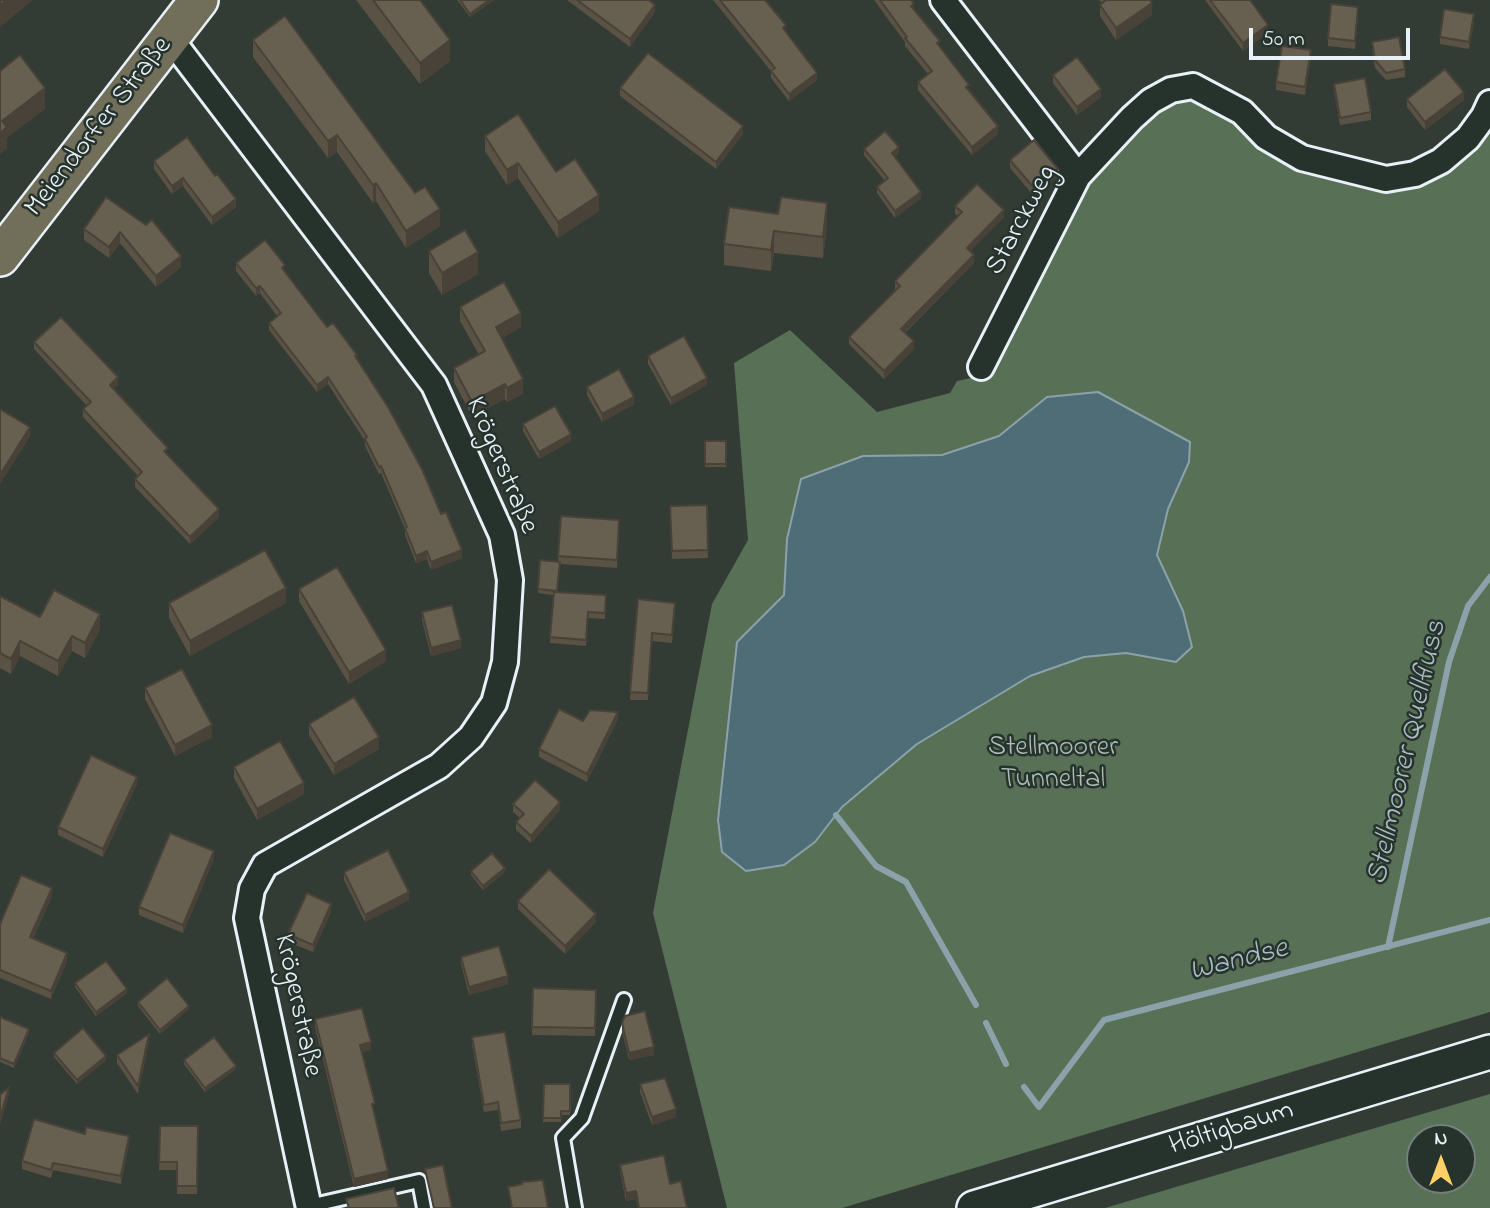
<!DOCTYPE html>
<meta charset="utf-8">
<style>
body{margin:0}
#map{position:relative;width:1490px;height:1208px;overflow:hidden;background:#333c34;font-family:"Indie Flower",sans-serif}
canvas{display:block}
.north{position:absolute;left:1406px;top:1124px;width:70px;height:70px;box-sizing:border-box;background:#26332d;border:2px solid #747f7e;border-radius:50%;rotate:0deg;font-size:19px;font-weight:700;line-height:28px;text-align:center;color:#e8f1f8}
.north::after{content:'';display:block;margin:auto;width:24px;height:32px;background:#ffd166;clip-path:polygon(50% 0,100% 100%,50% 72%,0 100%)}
.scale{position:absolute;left:1249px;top:28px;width:161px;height:32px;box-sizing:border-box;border:4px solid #e8f1f8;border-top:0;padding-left:9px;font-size:21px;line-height:24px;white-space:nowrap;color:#e8f1f8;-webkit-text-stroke:5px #26332d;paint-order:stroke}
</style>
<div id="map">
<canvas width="1490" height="1208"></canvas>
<div class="north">N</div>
<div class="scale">50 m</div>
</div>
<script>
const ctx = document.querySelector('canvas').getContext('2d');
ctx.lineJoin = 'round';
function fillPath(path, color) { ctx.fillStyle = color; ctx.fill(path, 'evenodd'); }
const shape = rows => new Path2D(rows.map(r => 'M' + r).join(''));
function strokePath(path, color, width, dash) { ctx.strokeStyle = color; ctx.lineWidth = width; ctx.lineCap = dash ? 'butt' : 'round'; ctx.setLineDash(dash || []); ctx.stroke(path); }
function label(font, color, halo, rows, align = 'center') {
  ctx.font = font + ' "Indie Flower",sans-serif'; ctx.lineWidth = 5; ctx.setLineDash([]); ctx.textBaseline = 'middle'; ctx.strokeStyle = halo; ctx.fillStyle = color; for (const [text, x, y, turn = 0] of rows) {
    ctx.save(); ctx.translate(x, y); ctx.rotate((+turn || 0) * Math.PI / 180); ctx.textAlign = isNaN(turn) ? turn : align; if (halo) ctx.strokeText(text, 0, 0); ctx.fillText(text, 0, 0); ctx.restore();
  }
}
fillPath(shape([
 [1194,94,1213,101,1290,161,1350,183,1402,186,1490,119,1490,1012,842,1208,727,1208,653,913,712,604,748,540,734,363,790,330,877,412,950,393,957,381,984,375,1090,181,1164,100],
 [1490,1094,1490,1208,1105,1208],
 [1420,1138,1462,1138,1462,1180,1420,1180]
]), '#577056');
const water = shape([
 [1098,392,1190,442,1189,462,1168,509,1157,555,1183,611,1192,647,1176,662,1126,653,1084,657,1030,676,917,744,842,807,815,842,784,865,746,871,722,852,718,820,737,642,784,595,787,539,801,479,863,456,942,455,999,436,1047,397,1098,392]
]);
fillPath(water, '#4f6d76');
strokePath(water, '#8ca2aa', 2);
strokePath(shape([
 [836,815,876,866,906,882,976,1005],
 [1388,947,1449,662,1468,606,1490,577],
 [986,1023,1006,1064],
 [1024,1087,1039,1107,1104,1020,1490,920]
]), '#8ca2aa', 6);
const service = shape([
 [309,1206,419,1181,424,1208],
 [575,1208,563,1138,582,1118,624,1000]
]);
const minor = shape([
 [943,0,1078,176],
 [170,38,434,385,502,535,510,580,505,662,494,703,471,737,439,766,265,865,252,889,247,918,309,1208],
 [981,367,1078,176,1132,118,1151,101,1171,90,1193,86,1242,112,1266,137,1302,158,1386,179,1415,174,1441,161,1468,138,1484,116,1490,103]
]);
const secondary = shape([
 [974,1208,1490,1052]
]);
const primary = shape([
 [0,257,199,0]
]);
strokePath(service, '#e8f1f8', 18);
strokePath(minor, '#e8f1f8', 30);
strokePath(secondary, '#e8f1f8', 38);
strokePath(primary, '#e8f1f8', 42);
strokePath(service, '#26332d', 12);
strokePath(minor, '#26332d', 24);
strokePath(secondary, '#26332d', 33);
strokePath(primary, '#716e59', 37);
fillPath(shape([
 [356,0,420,0,450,61,420,84],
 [457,0,494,0,470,17],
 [567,0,649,0,655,12,630,47],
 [713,0,765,0,817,80,789,101,771,78,771,71],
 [874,0,911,0,914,9,998,134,972,155,918,90,918,82,928,74,905,46,905,42],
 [1099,0,1150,0,1152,15,1116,40,1100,16,1100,5,1102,3],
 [1205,0,1250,0,1268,33,1243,51],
 [1358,15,1355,49,1328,46,1328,38],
 [1474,22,1469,49,1440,44,1440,37],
 [253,40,440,226,406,248,376,201,373,203,337,152,328,158,253,57],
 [1372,42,1405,69,1405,77,1386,80,1375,68,1372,50],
 [1311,58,1305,95,1276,90,1276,82],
 [1053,75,1101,97,1077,115,1053,83],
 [1334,84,1371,112,1371,120,1340,125,1334,91],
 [620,88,743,134,716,169,620,96],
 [1407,99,1464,100,1425,130,1407,107],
 [485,136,556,172,599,211,558,238,518,178,507,185,485,151],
 [864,149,899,153,895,157,921,198,895,218,877,193,877,187,885,181,864,155],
 [1010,160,1058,176,1034,196,1010,168],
 [154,161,236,207,212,225,183,186,172,194,154,169],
 [106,197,181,267,156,287,120,243,109,258,84,240,84,229],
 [955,206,1004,217,970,251,974,263,905,333,914,349,884,379,849,344,849,337,896,290,895,289,895,281,958,216,955,214],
 [729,207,827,224,823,258,774,253,771,271,724,265,724,244],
 [429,251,478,274,442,295,429,273],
 [236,263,285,273,327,327,357,359,441,514,462,558,431,570,427,559,416,563,405,535,405,529,381,473,379,474,365,446,365,441,328,384,317,392,269,330,269,323,277,316,260,293,256,296,236,271],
 [460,307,521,327,502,338,523,394,507,402,505,399,472,416,454,382,454,368,479,355,460,321],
 [34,342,118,385,113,389,219,517,190,544,135,487,135,479,138,476,83,417,83,409,87,406,34,349],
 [648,356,707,385,671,405,648,364],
 [587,387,634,404,602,422,587,395],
 [523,424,571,441,539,459,523,431],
 [705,441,726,441,726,467,705,467],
 [707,505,708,558,672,559,670,506],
 [561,516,619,528,617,568,560,564,557,592,606,595,605,619,588,618,586,646,550,643,553,595,538,593,540,560,558,562],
 [299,589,386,661,349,684,299,601],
 [0,596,40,617,100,629,85,658,72,651,58,676,20,656,11,674,0,668],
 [638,599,675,610,672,643,652,641,648,700,630,700],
 [169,603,286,603,190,656,169,618],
 [422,612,461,648,431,656,422,620],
 [145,688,212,737,175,756,145,699],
 [618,719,587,782,539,757,539,749,583,721],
 [309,724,379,749,334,775,309,735],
 [234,767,304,794,257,820,234,778],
 [137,784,103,857,58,835,58,827],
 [513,804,560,810,531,843,516,830,516,822,520,818,513,812],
 [214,859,183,933,139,915,139,907],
 [471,871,505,872,483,890,471,875],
 [344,872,409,900,365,922,344,880],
 [52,896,33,939,67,961,51,999,0,978,0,924],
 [518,901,596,922,565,954,518,909],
 [331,912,313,952,288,942,288,934],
 [461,957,508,984,469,995,461,964],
 [75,983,127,993,96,1016,75,987],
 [533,988,596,990,595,1036,532,1035],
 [138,1002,189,1009,160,1034,138,1006],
 [0,1017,29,1033,14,1068,0,1062],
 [315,1019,371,1050,362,1052,388,1179,354,1187,315,1027],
 [622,1023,654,1055,629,1060,622,1031],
 [472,1037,521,1120,521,1128,501,1131,498,1110,484,1112,472,1045],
 [149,1042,138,1094,117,1063,117,1055],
 [54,1053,106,1060,77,1084,54,1057],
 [184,1060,236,1069,205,1092,184,1064],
 [544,1084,570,1084,570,1115,561,1115,561,1122,543,1122],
 [640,1084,676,1117,652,1125,640,1092],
 [160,1126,198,1126,197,1194,177,1194,177,1170,159,1170],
 [85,1134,129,1143,121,1184,53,1170,51,1178,22,1169,22,1161],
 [620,1165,687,1208,638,1208,636,1199,626,1201,620,1172]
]), '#595245');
fillPath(shape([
 [6,0,33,0,0,27,0,6],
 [489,0,494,0,470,17,470,14],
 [1152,3,1152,15,1116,40,1116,28],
 [655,5,655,12,630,47,630,39],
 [1474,14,1474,22,1469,49,1469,42],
 [1268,25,1268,33,1243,51,1243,43],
 [450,40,450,61,420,84,420,63],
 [1311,50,1311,58,1305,95,1305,87],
 [817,73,817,80,789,101,789,94],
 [45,88,45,109,7,138,7,149,0,154,0,133,2,121],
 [1101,89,1101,97,1077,115,1077,107],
 [1464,92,1464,100,1425,130,1425,122],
 [743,126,743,134,716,169,716,162],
 [998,126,998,134,972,155,972,147],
 [337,135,337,152,328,158,328,141],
 [899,147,899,153,892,159,892,153],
 [518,163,518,178,507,185,507,170],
 [1058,169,1058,176,1034,196,1034,188],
 [183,178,183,186,172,194,172,186],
 [376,183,376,201,373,203,373,185],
 [921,192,921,198,895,218,895,211],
 [599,195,599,211,558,238,558,222],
 [236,199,236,207,212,225,212,217],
 [827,203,827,224,823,258,823,237],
 [440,209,440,226,406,248,406,231],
 [1004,210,1004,217,967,255,967,248],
 [774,231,774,253,771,271,771,250],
 [120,232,120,243,109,258,109,247],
 [478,252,478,274,442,295,442,273],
 [974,255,974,263,901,336,901,329],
 [181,256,181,267,156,287,156,276],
 [260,286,260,293,256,296,256,288],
 [521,313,521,327,496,341,496,327],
 [914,341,914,349,884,379,884,371],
 [118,377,118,385,110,392,110,385],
 [328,377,328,384,317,392,317,385],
 [707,378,707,385,671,405,671,398],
 [523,379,523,394,507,402,507,388],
 [505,384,505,399,472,416,472,402],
 [634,397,634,404,602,422,602,414],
 [30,427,30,437,0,484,0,475],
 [571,434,571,441,539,459,539,452],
 [219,509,219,517,190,544,190,537],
 [462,550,462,558,431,570,431,562],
 [427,551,427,559,416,563,416,556],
 [286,588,286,603,190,656,190,641],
 [100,614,100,629,85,658,85,643],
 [72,636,72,651,58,676,58,661],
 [461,640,461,648,431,656,431,648],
 [20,641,20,656,11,674,11,659],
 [386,650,386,661,349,684,349,672],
 [618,712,618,719,587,782,587,774],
 [212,725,212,737,175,756,175,745],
 [379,737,379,749,334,775,334,764],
 [137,777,137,784,103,857,103,849],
 [304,783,304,794,257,820,257,809],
 [560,802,560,810,531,843,531,836],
 [214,851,214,859,183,933,183,925],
 [505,868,505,872,483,890,483,886],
 [52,888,52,896,30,945,30,937],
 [409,892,409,900,365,922,365,915],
 [331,904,331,912,313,952,313,945],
 [596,914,596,922,565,954,565,946],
 [67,953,67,961,51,999,51,991],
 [508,976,508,984,469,995,469,987],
 [127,989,127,993,96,1016,96,1012],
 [189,1006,189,1009,160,1034,160,1030],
 [29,1029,29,1033,14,1068,14,1064],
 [149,1034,149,1042,138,1094,138,1086],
 [371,1042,371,1050,360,1053,360,1045],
 [654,1047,654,1055,629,1060,629,1053],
 [106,1056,106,1060,77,1084,77,1080],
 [236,1066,236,1069,205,1092,205,1088],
 [9,1087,9,1095,0,1125,0,1118],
 [676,1109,676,1117,652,1125,652,1117],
 [129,1136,129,1143,121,1184,121,1176],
 [388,1171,388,1179,354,1187,354,1179],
 [636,1191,636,1199,626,1201,626,1193]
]), '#484238');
const building = shape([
 [0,0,6,0,0,6,0,0],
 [373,0,420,0,450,40,420,63,373,0],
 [460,0,489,0,470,14,460,0],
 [577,0,649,0,655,5,630,39,577,0],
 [720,0,765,0,786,25,783,28,817,73,789,94,771,71,775,68,720,0],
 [880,0,911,0,914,4,911,6,940,41,937,43,969,85,966,87,998,126,972,147,918,82,932,71,905,38,907,37,880,0],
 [1106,0,1150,0,1152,3,1116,28,1100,5,1106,0],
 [1210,0,1250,0,1268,25,1243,43,1210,0],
 [1331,4,1358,7,1355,41,1328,38,1331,4],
 [1444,9,1474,14,1469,42,1440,37,1444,9],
 [285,16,415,193,425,187,440,209,406,231,376,183,373,185,337,135,328,141,253,40,285,16],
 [1399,37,1405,69,1386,73,1375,60,1372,42,1399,37],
 [1282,46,1311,50,1305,87,1276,82,1282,46],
 [648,53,743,126,716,162,620,88,648,53],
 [20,55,45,88,2,121,7,127,0,133,0,71,20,55],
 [1077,57,1101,89,1077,107,1053,75,1077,57],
 [1445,69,1464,92,1425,122,1407,99,1445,69],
 [1365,78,1371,112,1340,118,1334,84,1365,78],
 [518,114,556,172,575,159,599,195,558,222,518,163,507,170,485,136,518,114],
 [885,131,899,147,892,153,921,192,895,211,877,187,888,178,864,149,885,131],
 [187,137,215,176,217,174,236,199,212,217,183,178,172,186,154,161,187,137],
 [1034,140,1058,169,1034,188,1010,160,1034,140],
 [977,184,1004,210,967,248,974,255,901,329,914,341,884,371,849,337,900,286,895,281,962,212,955,206,977,184],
 [106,197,146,225,152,220,181,256,156,276,120,232,109,247,84,229,106,197],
 [781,197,827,203,823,237,774,231,771,250,724,244,729,207,778,214,781,197],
 [465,230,478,252,442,273,429,251,465,230],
 [265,240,285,265,282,268,327,327,333,323,357,355,355,356,388,407,422,469,441,514,446,512,462,550,431,562,427,551,416,556,405,528,407,527,381,466,379,467,365,439,367,437,328,377,317,385,269,323,281,313,260,286,256,288,236,263,265,240],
 [504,282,521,313,496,327,523,379,507,388,505,384,472,402,454,368,485,351,460,307,504,282],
 [61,317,118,377,110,385,168,448,164,451,219,509,190,537,135,479,142,472,83,409,91,402,34,342,61,317],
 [684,336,707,378,671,398,648,356,684,336],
 [619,369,634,397,602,414,587,387,619,369],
 [555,406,571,434,539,452,523,424,555,406],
 [0,409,30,427,0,475,0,409],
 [705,441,726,441,726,464,705,464,705,441],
 [707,505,708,550,672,551,670,506,707,505],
 [561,516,619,520,617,560,558,556,561,516],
 [265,550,286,588,190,641,169,603,265,550],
 [540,560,560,562,557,591,538,589,540,560],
 [337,567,386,650,349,672,299,589,337,567],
 [54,590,100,614,85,643,72,636,58,661,20,641,11,659,0,653,0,596,40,617,54,590],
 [554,592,606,595,605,613,588,612,586,640,550,637,554,592],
 [638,599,675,603,672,635,652,633,648,693,630,692,638,599],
 [452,605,461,640,431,648,422,612,452,605],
 [182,669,212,725,175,745,145,688,182,669],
 [354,697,379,737,334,764,309,724,354,697],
 [559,709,583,721,590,710,618,712,587,774,539,749,559,709],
 [280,741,304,783,257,809,234,767,280,741],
 [91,755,137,777,103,849,58,827,91,755],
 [535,780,560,802,531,836,516,822,524,814,513,804,535,780],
 [170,833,214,851,183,925,139,907,170,833],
 [388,850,409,892,365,915,344,872,388,850],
 [492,853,505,868,483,886,471,871,492,853],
 [549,869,596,914,565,946,518,901,549,869],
 [21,875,52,888,30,937,67,953,51,991,0,970,0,924,21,875],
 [307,893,331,904,313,945,288,934,307,893],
 [499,946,508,976,469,987,461,957,499,946],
 [106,961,127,989,96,1012,75,983,106,961],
 [167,978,189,1006,160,1030,138,1002,167,978],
 [533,988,596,990,595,1028,532,1027,533,988],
 [362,1008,371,1042,360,1045,375,1103,372,1104,388,1171,354,1179,315,1019,362,1008],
 [645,1011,654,1047,629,1053,622,1023,625,1016,645,1011],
 [0,1017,29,1029,14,1064,0,1058,0,1017],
 [83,1028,106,1056,77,1080,54,1053,83,1028],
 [505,1032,521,1120,501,1123,498,1102,484,1105,472,1037,505,1032],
 [149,1034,138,1086,117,1055,149,1034],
 [214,1037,236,1066,205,1088,184,1060,214,1037],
 [665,1078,676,1109,652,1117,640,1084,665,1078],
 [544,1084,570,1084,570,1111,561,1111,561,1118,543,1118,544,1084],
 [9,1087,0,1118,0,1095,9,1087],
 [34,1119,85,1134,86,1127,129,1136,121,1176,53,1163,51,1170,22,1161,34,1119],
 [160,1126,198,1126,197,1186,177,1186,177,1162,159,1162,160,1126],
 [664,1155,670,1184,681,1181,687,1208,639,1208,636,1191,626,1193,620,1165,664,1155],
 [443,1165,452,1208,434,1208,425,1169,443,1165],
 [543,1180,548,1208,512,1208,508,1187,522,1184,522,1182,543,1180],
 [394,1188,399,1208,349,1208,346,1199,394,1188]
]);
fillPath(building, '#675f50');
strokePath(building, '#484238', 2);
label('28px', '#e8f1f8', '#26332d', [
 ["Meiendorfer Straße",100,128,-52],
 ["Starckweg",1023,221,-62],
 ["Krögerstraße",500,466,67],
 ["Krögerstraße",296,1006,78],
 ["Höltigbaum",1232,1130,-17]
]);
label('28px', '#aebdb7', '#26332d', [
 ["Stellmoorer",1053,749],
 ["Tunneltal",1053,781]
]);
label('italic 30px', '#abbcc4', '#26332d', [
 ["Stellmoorer Quellfluss",1409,753,-77],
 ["Wandse",1239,962,-14]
]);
</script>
